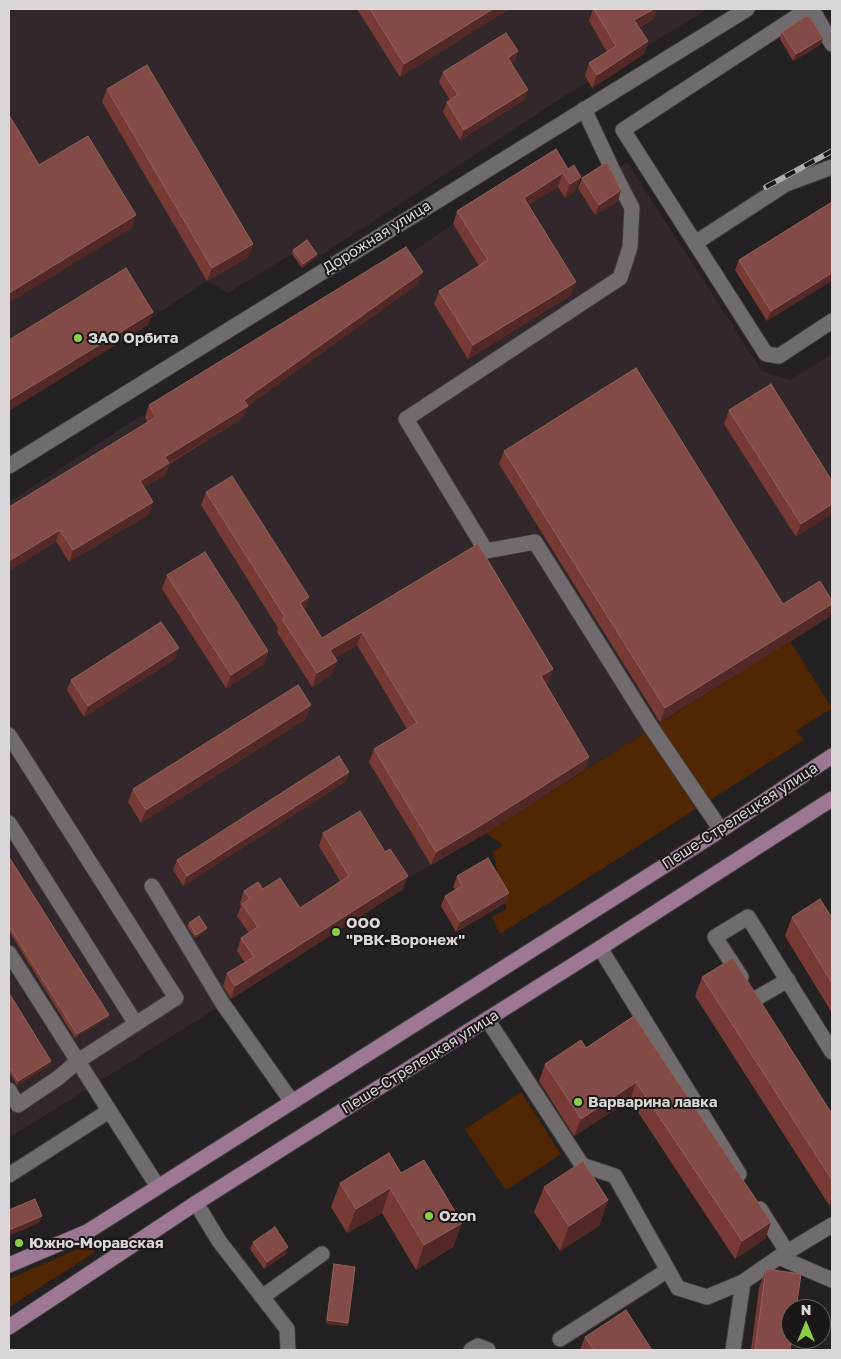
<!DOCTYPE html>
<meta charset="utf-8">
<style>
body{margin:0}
#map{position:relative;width:841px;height:1359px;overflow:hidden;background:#242122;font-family:"Golos Text",sans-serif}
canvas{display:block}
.frame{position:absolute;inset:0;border:10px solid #d9d7d7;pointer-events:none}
.north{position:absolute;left:781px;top:1299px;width:50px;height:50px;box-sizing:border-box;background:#1b1718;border:1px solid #676464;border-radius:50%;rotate:0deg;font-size:14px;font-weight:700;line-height:20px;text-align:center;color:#d9d7d7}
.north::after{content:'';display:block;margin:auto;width:18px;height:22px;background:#89cf49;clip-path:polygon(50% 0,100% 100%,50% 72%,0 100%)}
</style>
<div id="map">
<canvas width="841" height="1359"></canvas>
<div class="frame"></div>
<div class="north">N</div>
</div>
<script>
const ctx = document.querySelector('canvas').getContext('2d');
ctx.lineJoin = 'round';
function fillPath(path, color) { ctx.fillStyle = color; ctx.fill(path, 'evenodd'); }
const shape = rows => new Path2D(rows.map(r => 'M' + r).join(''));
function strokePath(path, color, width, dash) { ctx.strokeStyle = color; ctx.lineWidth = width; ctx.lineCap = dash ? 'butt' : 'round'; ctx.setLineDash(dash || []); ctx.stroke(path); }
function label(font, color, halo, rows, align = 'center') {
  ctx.font = font + ' "Golos Text",sans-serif'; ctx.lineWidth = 4; ctx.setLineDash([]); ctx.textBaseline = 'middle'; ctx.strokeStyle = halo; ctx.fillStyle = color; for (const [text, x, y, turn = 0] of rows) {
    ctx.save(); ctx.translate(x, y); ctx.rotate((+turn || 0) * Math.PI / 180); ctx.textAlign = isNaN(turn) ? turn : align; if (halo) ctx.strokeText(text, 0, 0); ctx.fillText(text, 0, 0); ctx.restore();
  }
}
fillPath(shape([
 [9,9,708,9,563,97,302,268,292,254,228,293,207,281,9,411],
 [627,162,762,371,790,380,832,354,832,614,486,833,400,883,403,889,258,982,254,976,245,982,249,988,9,1138,9,502,139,417,145,417,402,259,453,224,569,179,577,190,603,173,606,176]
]), '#32272a');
fillPath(shape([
 [790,641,832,708,796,731,804,740,500,934,492,917,506,909,493,852,503,845,486,833],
 [521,1092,561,1154,506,1190,465,1129],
 [89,1244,95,1252,9,1307,9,1279]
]), '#502603');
const minor = shape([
 [832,44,816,16,802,13,623,130,766,354,779,356,832,321],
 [584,109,613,171,632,208,630,247,620,278,406,419,486,551,535,542,651,727,721,830],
 [695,243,786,184,832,167],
 [9,466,747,9],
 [9,735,176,998,78,1061,58,1078,18,1105,9,1090],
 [9,823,136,1024],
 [152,886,223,1004,292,1102],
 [600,948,739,1174],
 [9,953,158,1187],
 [741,977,715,937,748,917,832,1052],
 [755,999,788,980],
 [487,1019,582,1165,615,1176,678,1288,707,1297,743,1282,779,1257,832,1225],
 [9,1175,109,1111],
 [196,1203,219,1241,287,1329,288,1350],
 [760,1209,787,1252],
 [779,1257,832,1280],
 [262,1297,322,1254],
 [560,1339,668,1270],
 [471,1350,478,1346,488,1350],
 [733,1350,743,1282]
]);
const major = shape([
 [9,1265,87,1232,721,830,832,756],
 [9,1327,196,1203,600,948,832,799]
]);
strokePath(minor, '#3f3b3c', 17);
strokePath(major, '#3f3b3c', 17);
strokePath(minor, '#706b6c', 15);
strokePath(major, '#9c7894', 15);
const rail = shape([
 [766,187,832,151]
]);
strokePath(rail, '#afadad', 5.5);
strokePath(rail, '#1b1718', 4, [11]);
fillPath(shape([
 [357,9,509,9,400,77],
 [593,9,657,9,653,19,639,28,648,41,644,54,592,88,585,76,589,63,607,52,589,21],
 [782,32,823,38,820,45,793,61,780,39],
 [518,51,514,62,511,63,528,90,524,100,460,140,443,112,447,102,450,100,439,82,443,72],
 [107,89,253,244,248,257,207,281,102,102],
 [568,169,576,190,565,198,558,187,528,205,571,295,468,359,434,304,439,291,479,266,453,224,457,211],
 [582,178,621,190,618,201,595,215,578,188],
 [832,202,767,321,735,270,739,260],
 [293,250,317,254,315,258,302,268,292,254],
 [418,284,247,406,243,418,169,464,165,475,144,487,149,514,69,562,56,541,9,571,147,422,145,417,149,405],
 [729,410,832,481,796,537,724,424],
 [504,451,783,604,832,601,832,607,829,617,660,722,499,464],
 [206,492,309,597,304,610,322,638,478,544,553,669,548,682,546,684,589,757,584,770,486,833,431,865,369,762,374,749,407,729,357,645,335,658,332,674,312,687,277,632,278,628,201,505],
 [167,575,268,651,264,664,226,688,162,589],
 [175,659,84,717,67,690,71,680],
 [306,719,141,823,128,802,133,789],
 [349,772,345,782,183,886,173,870,177,860],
 [323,833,403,889,231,999,223,986,227,973,245,963,237,951,241,938,249,933,237,916,241,906,240,903,244,891,263,889,300,908,340,881,319,846],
 [9,857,109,1015,108,1018,75,1038,9,931],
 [457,876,509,893,505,903,456,932,441,906,445,896,455,890,453,887],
 [792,917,832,918,832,1013,785,936],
 [189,923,207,928,205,932,195,938,187,926],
 [702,977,832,1114,832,1202,829,1205,695,996],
 [9,993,50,1065,17,1085,9,1072],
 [634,1016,771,1222,765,1239,735,1259,630,1100,574,1136,539,1081,545,1064,586,1048],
 [401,1173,462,1223,453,1247,416,1270,382,1213,347,1233,331,1207,340,1183],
 [544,1187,608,1200,599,1226,560,1251,534,1212],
 [253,1242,286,1254,264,1269,250,1249],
 [334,1264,348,1323,347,1326,326,1324,333,1268],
 [766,1269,790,1350,751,1350,759,1288],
 [585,1337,652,1350,580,1350]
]), '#783a34');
fillPath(shape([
 [493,9,509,9,400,77,404,64],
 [654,9,657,9,653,19,630,33,634,20],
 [823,38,820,45,793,61,796,54],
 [648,41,644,54,592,88,597,75],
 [518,51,514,62,504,68,508,58],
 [528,90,524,100,460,140,464,130],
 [563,173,558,187,519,211,524,198],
 [581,177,576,190,565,198,570,184],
 [621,190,618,201,595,215,599,205],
 [136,215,132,228,9,303,9,293],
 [253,244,248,257,207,281,212,268],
 [317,254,315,258,302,268,303,264],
 [423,272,418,284,243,410,248,406,243,418,169,463,165,475,136,493,140,481,165,457],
 [832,273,832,281,767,321,771,311],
 [576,282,571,295,468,359,473,345],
 [153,312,148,325,9,411,9,400],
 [153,502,149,514,69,562,73,550],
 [832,504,832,514,796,537,801,524],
 [60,530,56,541,9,571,9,561],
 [309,597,304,611,300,603],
 [832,604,832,607,829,617,660,722,665,708],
 [362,632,357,645,325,664,330,650],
 [179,648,175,659,84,717,88,706],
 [268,651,264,664,226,688,231,675],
 [337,661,332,674,312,687,317,673],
 [553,669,548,682,537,689,541,676],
 [311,705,306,719,141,823,146,810],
 [589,757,584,770,486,833,431,865,436,852],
 [349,772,345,782,183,886,187,876],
 [408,876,403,889,231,999,235,986],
 [509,893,505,903,456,932,460,922],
 [207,928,205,932,195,938,196,935],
 [109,1015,108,1018,75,1038,77,1034],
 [51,1061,50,1065,17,1085,18,1081],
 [636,1082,630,1100,574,1136,581,1119],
 [390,1188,382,1213,347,1233,356,1209],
 [832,1195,832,1202,829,1205],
 [608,1200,599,1226,560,1251,569,1226],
 [42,1216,39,1223,9,1236,9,1230],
 [771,1222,765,1239,735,1259,742,1241],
 [462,1223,453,1247,416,1270,424,1245],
 [288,1247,286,1254,264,1269,267,1262],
 [327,1320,348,1323,347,1326,326,1324]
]), '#522926');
const building = shape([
 [370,9,493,9,404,64,370,9],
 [594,9,654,9,634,20,648,41,597,75,589,63,616,46,594,9],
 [806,16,810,17,823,38,796,54,782,32,806,16],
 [506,33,518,51,508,58,528,90,464,130,447,102,458,95,443,72,506,33],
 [147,65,253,244,212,268,107,89,147,65],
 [9,115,39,165,88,136,136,215,9,293,9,115],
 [556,149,568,169,574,165,581,177,570,184,563,173,524,198,576,282,473,345,439,291,488,260,457,211,556,149],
 [607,162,621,190,599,205,582,178,607,162],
 [832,202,832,273,771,311,739,260,832,202],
 [307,240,317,254,303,264,293,250,307,240],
 [406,247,423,272,244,400,248,406,165,457,169,463,140,481,153,502,73,550,60,530,9,561,9,507,156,417,149,405,406,247],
 [126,268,153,312,9,400,9,340,126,268],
 [636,368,783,604,820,581,832,601,832,604,665,708,504,451,636,368],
 [771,384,832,481,832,504,801,524,729,410,771,384],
 [232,476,309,597,300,603,322,638,478,544,553,669,541,676,589,757,491,819,436,852,374,749,417,723,362,632,330,650,337,661,317,673,282,619,285,617,206,492,232,476],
 [205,552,268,651,231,675,167,575,205,552],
 [161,622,179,648,88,706,71,680,161,622],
 [298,685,311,705,146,810,133,789,298,685],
 [339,756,349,772,187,876,177,860,339,756],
 [360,811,385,852,390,849,408,876,235,986,227,973,254,957,241,938,258,927,242,904,250,899,244,891,258,882,263,889,280,878,300,908,349,876,323,833,360,811],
 [9,857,109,1015,77,1034,9,926,9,857],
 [488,858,509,893,460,922,445,896,462,886,457,876,488,858],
 [820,899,832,918,832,983,792,917,820,899],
 [199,916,207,928,196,935,189,923,199,916],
 [733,958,832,1114,832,1180,702,977,733,958],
 [9,993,51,1061,18,1081,9,1067,9,993],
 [634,1016,771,1222,742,1241,636,1082,581,1119,545,1064,581,1040,586,1048,634,1016],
 [389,1153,401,1173,424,1160,462,1223,424,1245,390,1188,356,1209,340,1183,389,1153],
 [583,1161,608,1200,569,1226,544,1187,583,1161],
 [35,1199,42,1216,9,1230,9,1210,35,1199],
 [275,1227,288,1247,267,1262,253,1242,275,1227],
 [334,1264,355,1267,348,1323,327,1320,334,1264],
 [766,1269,801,1274,796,1309,791,1309,792,1339,790,1350,755,1350,766,1269],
 [626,1310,652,1350,594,1350,585,1337,626,1310]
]);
fillPath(building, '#834b46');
strokePath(building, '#90615c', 1);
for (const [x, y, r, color] of [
 [78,338,5,"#89cf49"],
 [336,932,5,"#89cf49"],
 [578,1102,5,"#89cf49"],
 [429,1216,5,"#89cf49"],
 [19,1243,5,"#89cf49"]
]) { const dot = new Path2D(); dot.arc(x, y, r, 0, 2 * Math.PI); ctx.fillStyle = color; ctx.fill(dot); strokePath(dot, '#1b1718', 2); }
label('15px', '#d9d7d7', '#1b1718', [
 ["Дорожная улица",377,237,-32],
 ["Пеше-Стрелецкая улица",740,816,-33],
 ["Пеше-Стрелецкая улица",420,1062,-32]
]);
label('bold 15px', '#d9d7d7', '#1b1718', [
 ["ЗАО Орбита",88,338],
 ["ООО",346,923],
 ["\"РВК-Воронеж\"",346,940],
 ["Варварина лавка",588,1102],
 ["Ozon",439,1216],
 ["Южно-Моравская",29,1243]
], 'left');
</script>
